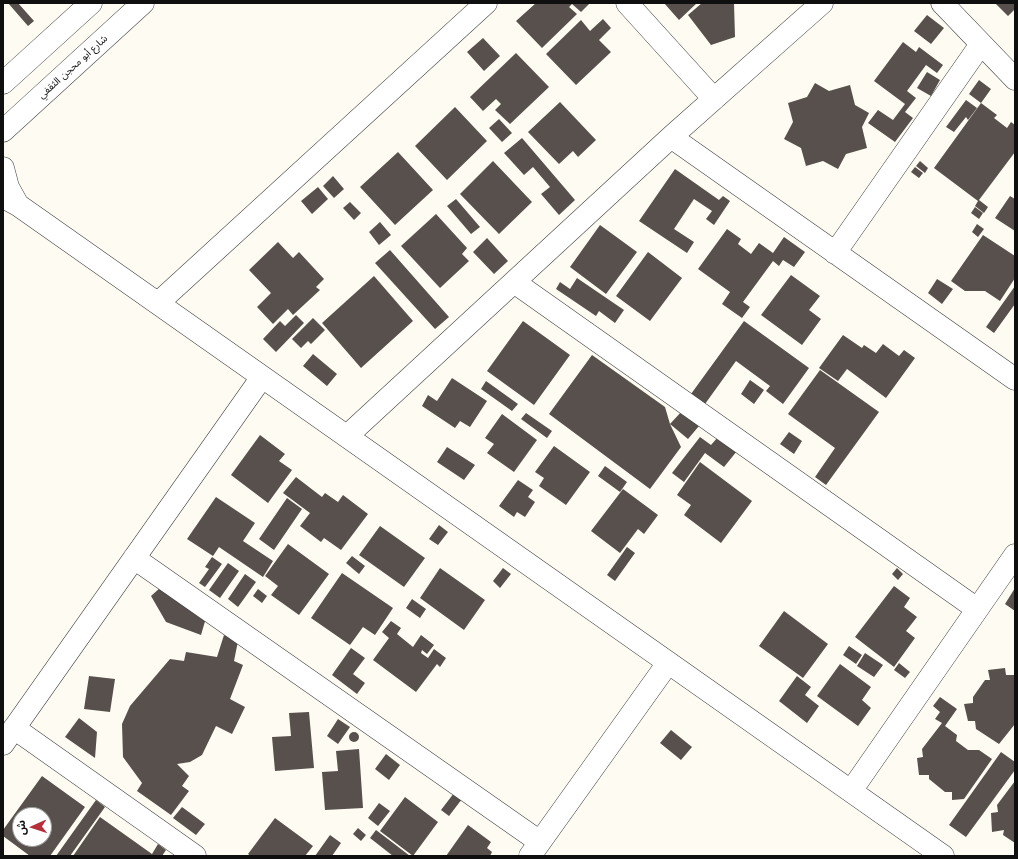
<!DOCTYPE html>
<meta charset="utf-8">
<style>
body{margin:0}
#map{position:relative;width:1018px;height:859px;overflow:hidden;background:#fefbf2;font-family:"Libre Baskerville","Noto Sans Arabic",serif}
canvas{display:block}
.frame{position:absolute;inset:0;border:4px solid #0f0f0f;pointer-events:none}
.north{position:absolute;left:12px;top:807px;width:40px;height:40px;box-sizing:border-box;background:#fff;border:1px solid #9f9f9f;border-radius:50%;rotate:267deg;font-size:11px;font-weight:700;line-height:16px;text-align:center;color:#0f0f0f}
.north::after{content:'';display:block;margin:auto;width:14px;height:18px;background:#b6303b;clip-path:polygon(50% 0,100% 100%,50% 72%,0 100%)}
</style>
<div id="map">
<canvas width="1018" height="859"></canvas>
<div class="frame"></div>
<div class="north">ش</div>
</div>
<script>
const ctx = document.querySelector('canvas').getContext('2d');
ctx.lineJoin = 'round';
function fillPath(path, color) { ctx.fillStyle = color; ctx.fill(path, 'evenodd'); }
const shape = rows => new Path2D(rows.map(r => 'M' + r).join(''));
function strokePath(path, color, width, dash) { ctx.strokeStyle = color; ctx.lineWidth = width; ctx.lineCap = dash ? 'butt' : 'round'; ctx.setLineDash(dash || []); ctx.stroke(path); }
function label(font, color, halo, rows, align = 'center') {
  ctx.font = font + ' "Libre Baskerville","Noto Sans Arabic",serif'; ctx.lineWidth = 4; ctx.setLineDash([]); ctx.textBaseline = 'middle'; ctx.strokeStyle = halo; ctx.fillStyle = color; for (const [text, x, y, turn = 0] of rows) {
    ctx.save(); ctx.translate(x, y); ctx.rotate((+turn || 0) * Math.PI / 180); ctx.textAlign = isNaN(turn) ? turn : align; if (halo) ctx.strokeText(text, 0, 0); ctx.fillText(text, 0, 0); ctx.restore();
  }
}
fillPath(shape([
 [8,3,18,3,34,21,28,26],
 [536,3,590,3,581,12,572,4,569,7,577,14,542,48,516,21],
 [664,3,697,3,679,20],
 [702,3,734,3,735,37,711,45,688,15],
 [995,3,1015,3,1015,9,1008,16],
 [927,15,944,28,931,44,914,31],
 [603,19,611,28,599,40,611,52,576,85,546,54,581,20,590,31],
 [483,38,500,56,484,71,467,52],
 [903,42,916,52,919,47,943,65,937,73,926,65,907,91,916,98,905,112,913,118,895,142,868,123,878,110,893,120,905,104,874,81],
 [516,53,549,87,510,124,495,110,501,104,496,99,483,111,470,97],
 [927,72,940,80,931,96,917,88],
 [979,80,991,89,981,103,969,94],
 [815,83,829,91,850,85,855,105,869,113,862,127,867,148,846,154,838,169,823,161,806,166,801,148,784,139,793,122,788,103,807,97],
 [966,100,977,108,968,120,966,117,954,132,946,127],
 [560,102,596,140,578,157,573,151,559,164,528,132],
 [981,103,997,115,994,118,1007,128,1011,122,1015,125,1015,152,979,200,988,207,984,213,975,206,978,201,934,168],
 [455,107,487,141,447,180,415,146],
 [499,119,512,133,502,142,489,128],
 [522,138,575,200,559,215,541,194,550,187,533,167,524,175,504,153],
 [398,152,433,190,395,225,360,187],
 [493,161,532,202,499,234,460,194],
 [920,161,928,168,925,173,916,166],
 [915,167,923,173,919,178,911,172],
 [675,169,719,200,723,196,730,201,714,225,706,219,712,211,694,199,674,229,694,242,687,253,639,221],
 [333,176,344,189,334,198,323,186],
 [318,187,328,199,312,214,301,201],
 [1010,196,1015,199,1015,231,995,218],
 [456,199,480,227,471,234,447,206],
 [350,202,361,213,354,220,343,208],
 [975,207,983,213,979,219,971,213],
 [436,214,467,248,462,254,469,261,440,288,401,246],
 [380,222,391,235,379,245,369,232],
 [977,224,984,229,978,237,972,232],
 [600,225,637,252,606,294,570,267],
 [727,229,741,239,738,244,751,254,759,243,773,253,784,237,805,252,794,267,783,260,779,266,773,261,743,302,750,307,742,318,722,304,730,292,698,269],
 [983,235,1015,256,1015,278,1000,301,985,291,965,291,951,281],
 [487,238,508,261,494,274,473,252],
 [278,242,293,258,299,252,324,279,316,287,320,290,293,315,288,309,273,324,257,307,271,293,249,270],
 [390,250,449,317,435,329,375,263],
 [648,252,682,278,650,321,616,296],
 [791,275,820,296,809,310,821,319,802,345,761,315],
 [374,276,413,321,361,368,322,323],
 [577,278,624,310,615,323,599,311,596,316,556,289,560,282,570,289],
 [937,279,953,289,942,304,928,293],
 [1015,286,1015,304,994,333,986,327],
 [296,315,304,323,276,352,263,339,280,321,285,326],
 [313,318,325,330,311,344,308,341,301,348,292,339],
 [523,321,570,355,534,405,487,371],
 [744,321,809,368,783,404,766,391,770,386,736,361,705,404,691,394],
 [843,335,862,348,864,345,876,353,883,344,899,356,904,350,915,358,886,398,847,369,838,381,819,368],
 [313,354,337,374,327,386,303,366],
 [592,355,665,407,670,424,682,411,699,426,688,439,670,424,681,447,650,489,549,414],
 [820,370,879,412,826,485,815,477,835,448,788,414],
 [452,378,487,401,470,427,460,421,455,428,422,406,428,395,437,401],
 [750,380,764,390,754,404,741,394],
 [486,381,518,404,512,411,481,389],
 [526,413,552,431,547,438,521,419],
 [502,414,537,440,514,472,487,453,494,444,485,438],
 [789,432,802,441,794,454,780,444],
 [260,435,285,454,279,461,292,470,268,503,231,475],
 [700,437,711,445,718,437,737,451,724,467,705,453,684,482,672,473],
 [554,446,590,472,566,505,539,486,544,478,535,472],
 [447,447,475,465,464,480,437,462],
 [700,462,752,501,721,543,684,515,691,505,677,495],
 [605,466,627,482,620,492,598,476],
 [296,477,322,497,325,493,338,502,343,495,368,514,341,550,324,538,321,542,300,526,310,513,283,493],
 [518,480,533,490,528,497,535,502,525,517,517,512,514,517,499,506],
 [623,489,658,515,644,534,638,529,620,553,591,531],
 [216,497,255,523,243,541,273,561,263,577,219,547,213,556,187,539],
 [287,498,302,509,274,550,259,539],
 [439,525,448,532,438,545,429,539],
 [380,526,425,558,404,587,359,555],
 [288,544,329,574,299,615,271,595,278,586,265,576],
 [627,547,635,553,615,581,607,575],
 [352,556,365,566,359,574,346,563],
 [212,557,222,564,205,587,199,583,209,569,205,567],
 [228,563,239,571,220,598,209,590],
 [440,568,485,600,464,630,420,598],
 [503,568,511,574,500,588,493,581],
 [897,568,903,574,898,580,892,574],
 [342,573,393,608,375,635,363,627,350,645,311,618],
 [245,574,256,582,238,607,228,599],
 [894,586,910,598,904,607,917,617,906,631,915,638,894,667,855,637],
 [161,587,206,618,201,635,166,622,151,596],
 [1015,588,1015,611,1005,604],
 [258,589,267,596,262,603,253,596],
 [412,599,426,609,420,618,406,608],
 [784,611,828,644,803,678,759,646],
 [391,621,401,628,397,634,413,647,421,635,434,645,427,654,422,650,421,653,428,658,434,649,446,658,440,667,437,664,416,692,373,660,389,638,382,632],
 [224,635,238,641,234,661,243,665,230,699,245,707,232,734,216,726,202,755,190,762,177,764,189,776,182,786,189,791,171,815,137,791,142,783,123,757,122,724,130,706,170,659,184,661,186,652,217,657],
 [849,646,862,655,856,664,843,655],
 [351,648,365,658,353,674,365,683,357,694,332,675],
 [865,653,883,665,874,677,857,666],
 [899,663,910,672,905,678,894,670],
 [840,664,871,687,862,700,871,708,858,726,817,696],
 [1005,668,1006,675,1015,675,1015,724,999,744,976,729,975,721,968,721,964,704,973,703,973,697,985,680,990,680,988,670],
 [89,676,115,679,110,712,84,709],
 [797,676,811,687,805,695,819,706,807,723,779,701],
 [940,697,957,709,945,726,957,735,956,741,968,750,979,750,992,759,964,799,952,800,952,792,945,792,929,779,929,775,919,775,917,758,923,757,922,749,942,723,935,719,940,712,933,706],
 [309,712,314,768,275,771,272,737,291,736,289,713],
 [79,718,97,732,95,758,65,737],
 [338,719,350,727,338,744,327,736],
 [671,730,692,747,681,760,660,743],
 '349 737a5 5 0 1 1 10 0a5 5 0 1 1-10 0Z',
 [359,749,363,808,325,810,322,772,338,771,336,751],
 [1001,752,1015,762,1015,770,966,837,949,825],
 [386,754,400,765,389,780,375,769],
 [42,776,85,807,50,856,30,856,3,836,3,830],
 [20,815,44,815,44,839,20,839],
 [1015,781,1015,843,1003,835,1004,830,992,832,991,813,998,812,997,805],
 [454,793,462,799,449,816,441,810],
 [405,797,438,822,413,856,380,831],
 [96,800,105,807,70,856,56,856],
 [379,803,390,811,378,826,368,818],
 [182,807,205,824,196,835,173,818],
 [100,817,152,854,158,844,166,850,162,856,73,856],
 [275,818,313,846,305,856,251,856,248,854],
 [468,825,491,842,487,848,492,852,490,856,446,856],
 [358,828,366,835,361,841,353,834],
 [376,830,397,846,410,856,393,856,370,838],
 [330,835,341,843,332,856,315,856]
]), '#57504c');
const minor = shape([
 [627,3,714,99],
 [942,3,1015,79],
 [671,137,1015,379],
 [3,168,8,187,18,205],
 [3,197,18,205,943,856],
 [835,253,981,44],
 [514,282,977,609],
 [158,303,486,3],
 [347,436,671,137,822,3],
 [134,558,540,842],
 [14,728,195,856],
 [3,744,262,377],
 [851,791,1015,555],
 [530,856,668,663]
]);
const tertiary = shape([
 [3,83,91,3],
 [3,131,143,3]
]);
strokePath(minor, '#424242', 23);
strokePath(tertiary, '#424242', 23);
strokePath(minor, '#fff', 22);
strokePath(tertiary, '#fff', 22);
label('10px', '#0f0f0f', '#fff', [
 ["شارع أبو محجن الثقفي",73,67,-42]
]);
</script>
